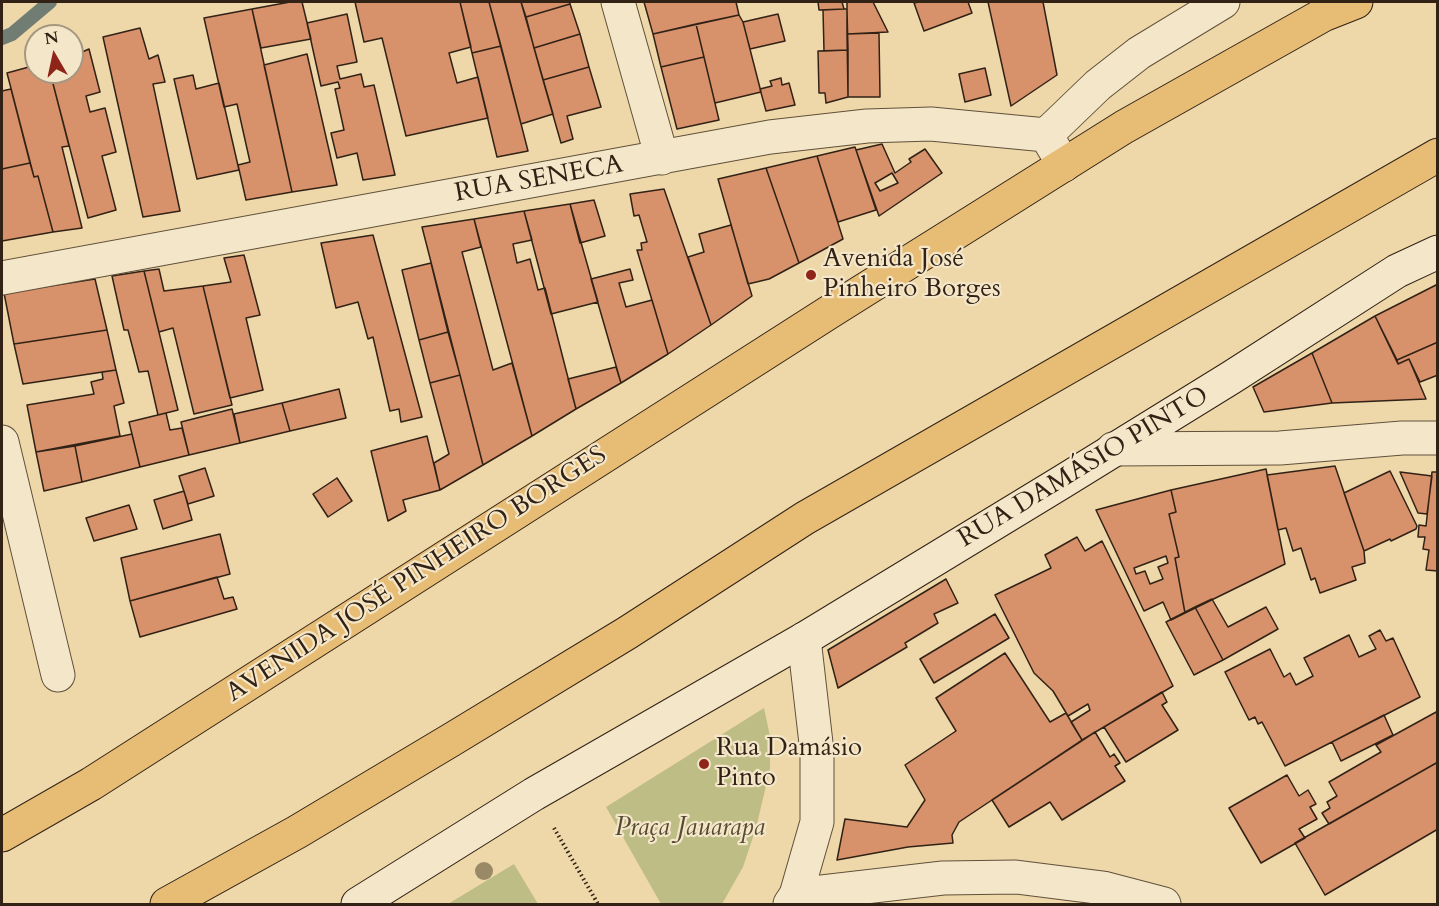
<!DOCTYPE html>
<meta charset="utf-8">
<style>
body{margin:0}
#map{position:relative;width:1439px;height:906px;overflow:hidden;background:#eed8aa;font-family:Cardo,serif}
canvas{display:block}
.frame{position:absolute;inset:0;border:3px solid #312215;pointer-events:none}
.north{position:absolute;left:24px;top:24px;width:60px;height:60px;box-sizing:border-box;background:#f4e6c8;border:2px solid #a69880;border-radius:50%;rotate:351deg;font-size:16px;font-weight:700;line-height:24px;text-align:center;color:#312215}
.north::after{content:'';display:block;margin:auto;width:21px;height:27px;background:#8f2418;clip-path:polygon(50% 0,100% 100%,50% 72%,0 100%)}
</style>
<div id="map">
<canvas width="1439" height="906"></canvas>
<div class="frame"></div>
<div class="north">N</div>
</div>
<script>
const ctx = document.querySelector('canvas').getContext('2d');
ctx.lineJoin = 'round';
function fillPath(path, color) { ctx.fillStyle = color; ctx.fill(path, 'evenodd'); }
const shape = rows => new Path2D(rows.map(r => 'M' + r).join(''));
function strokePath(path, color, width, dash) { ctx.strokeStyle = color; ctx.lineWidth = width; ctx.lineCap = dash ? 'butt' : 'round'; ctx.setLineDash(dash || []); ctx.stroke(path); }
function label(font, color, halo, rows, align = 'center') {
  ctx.font = font + ' Cardo,serif'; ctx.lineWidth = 4.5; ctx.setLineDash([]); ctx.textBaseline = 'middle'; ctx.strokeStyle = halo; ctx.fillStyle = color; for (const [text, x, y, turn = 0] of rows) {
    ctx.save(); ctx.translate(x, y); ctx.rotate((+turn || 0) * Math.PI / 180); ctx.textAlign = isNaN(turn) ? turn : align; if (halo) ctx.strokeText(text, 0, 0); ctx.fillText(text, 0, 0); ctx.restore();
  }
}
fillPath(shape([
 [764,708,770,736,770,769,756,828,743,867,722,904,661,904,606,807],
 [514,864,538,904,448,904]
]), '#bebd85');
strokePath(shape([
 [2,38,12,34,50,2]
]), '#717c73', 14);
const building = shape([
 [290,2,302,2,311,39,261,48,252,9,290,2],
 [355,2,460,2,471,47,449,53,457,83,478,77,488,118,406,136,382,38,364,42,355,2],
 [460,2,489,2,501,46,472,53,460,2],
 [489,2,521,2,553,114,521,124,489,2],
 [521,2,570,2,570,4,526,17,521,2],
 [644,2,736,2,739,15,653,34,644,2],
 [818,2,842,2,844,9,819,10,818,2],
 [847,2,873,2,888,32,847,34,847,2],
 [919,2,968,2,972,13,924,31,914,3,919,2],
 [988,2,1043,2,1057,75,1011,106,988,2],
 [570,4,580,34,534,48,526,17,570,4],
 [252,9,292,192,246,200,238,165,250,162,237,104,224,107,204,18,252,9],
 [844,9,847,9,848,50,824,51,823,10,844,9],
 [347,14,357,62,337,66,340,79,361,74,364,87,374,85,395,175,363,180,357,153,337,158,331,133,344,130,335,89,340,88,338,82,321,86,307,23,347,14],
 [778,14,785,41,750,49,743,22,778,14],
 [739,15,743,22,761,92,715,103,696,24,739,15],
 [696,24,704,57,661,67,653,34,696,24],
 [140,28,149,59,158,55,165,82,153,84,180,211,143,217,103,37,140,28],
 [879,33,880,97,848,97,847,34,879,33],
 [580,34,589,67,543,80,534,48,580,34],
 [501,46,528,151,497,157,472,53,501,46],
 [89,49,100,92,86,96,90,112,105,108,116,152,102,156,116,210,88,218,50,72,72,72,72,54,73,56,89,49],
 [848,50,848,97,826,103,825,93,819,93,818,51,848,50],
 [307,54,337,185,292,192,264,65,307,54],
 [704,57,719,120,677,129,661,67,704,57],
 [36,65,36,72,50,72,69,146,62,147,82,228,53,232,38,176,34,177,7,73,36,65],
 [589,67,601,107,567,116,573,139,561,143,543,80,589,67],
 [985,68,991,95,965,102,959,74,985,68],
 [193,75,196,89,219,83,239,170,197,179,174,79,193,75],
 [781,78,782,85,789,83,795,105,766,111,760,89,772,86,770,81,781,78],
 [11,89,30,163,2,169,2,91,11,89],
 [882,144,895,173,911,162,909,159,925,149,942,173,879,216,856,150,882,144],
 [892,173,898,183,880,191,875,183,892,173],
 [855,147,876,210,838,222,817,156,855,147],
 [817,156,843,239,799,263,766,168,817,156],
 [30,163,34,177,38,176,53,232,2,241,2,169,30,163],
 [766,168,799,263,769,279,748,284,718,179,766,168],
 [664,189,711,325,668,354,637,250,642,250,641,243,647,242,639,215,634,216,630,194,664,189],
 [594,200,605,236,580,243,570,204,594,200],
 [570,204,598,302,551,314,524,211,570,204],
 [524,211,532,240,513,244,517,263,530,259,538,290,545,288,576,409,532,436,474,219,524,211],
 [474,219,481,247,462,252,493,370,512,363,532,436,483,465,422,227,474,219],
 [731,225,752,296,711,325,688,257,704,252,699,234,731,225],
 [373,235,422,417,401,422,399,409,390,411,373,337,368,339,358,302,336,308,321,243,373,235],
 [244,255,260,315,246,318,263,390,230,398,203,286,231,282,224,258,244,255],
 [431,263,448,332,419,340,402,270,431,263],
 [159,269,164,291,203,286,232,405,194,414,173,328,159,332,144,271,159,269],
 [630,269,633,280,619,283,626,307,652,300,668,354,621,383,591,279,630,269],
 [144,271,178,410,158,415,148,371,139,372,128,330,124,330,112,276,144,271],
 [95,279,107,330,14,344,4,293,95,279],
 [1438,284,1438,342,1397,360,1375,316,1438,284],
 [1375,316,1398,364,1409,359,1426,399,1332,403,1312,353,1375,316],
 [107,330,116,370,23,384,14,344,107,330],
 [448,332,460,375,430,383,419,340,448,332],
 [1438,342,1438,375,1420,382,1409,359,1398,364,1397,360,1438,342],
 [1312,353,1332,403,1264,412,1253,387,1312,353],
 [616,367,621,383,576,409,568,379,616,367],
 [116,370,124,403,114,406,120,436,36,452,27,405,94,394,91,382,103,379,102,372,116,370],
 [460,375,483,465,440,490,434,463,449,454,430,383,460,375],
 [339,389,346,418,290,431,282,403,339,389],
 [282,403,290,431,240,443,234,414,282,403],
 [232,409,240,443,189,455,181,422,232,409],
 [166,413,170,430,182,428,189,455,140,467,129,422,166,413],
 [132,434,140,467,82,482,75,446,132,434],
 [427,436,440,490,403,500,406,511,388,521,371,451,427,436],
 [75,446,82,482,44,491,36,452,75,446],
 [1335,466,1364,551,1365,563,1352,567,1356,580,1320,593,1315,578,1311,580,1301,548,1293,551,1286,528,1278,530,1267,475,1335,466],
 [205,468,214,496,188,504,179,476,205,468],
 [1266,469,1285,564,1185,613,1175,558,1179,557,1169,514,1176,512,1171,490,1266,469],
 [1390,471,1417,526,1416,529,1391,541,1390,539,1364,551,1344,493,1390,471],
 [1400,472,1432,476,1427,514,1418,513,1400,472],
 [1432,472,1438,472,1438,571,1426,570,1429,550,1423,549,1425,537,1418,537,1419,525,1426,526,1432,472],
 [337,478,352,501,328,517,313,494,337,478],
 [1171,490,1176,512,1169,514,1179,557,1175,558,1185,613,1171,620,1163,602,1144,611,1096,510,1171,490],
 [1166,556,1168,563,1158,567,1163,579,1150,584,1145,571,1136,574,1134,568,1166,556],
 [184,491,192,520,163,529,154,500,184,491],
 [129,505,137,529,94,541,86,518,129,505],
 [220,534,230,574,130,601,121,558,220,534],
 [1077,537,1085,551,1102,541,1173,686,1082,740,1071,722,1090,710,1088,704,1068,716,1053,691,1034,673,995,595,1051,568,1045,555,1077,537],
 [217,577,224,599,233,597,237,609,140,637,130,601,217,577],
 [946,579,958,603,934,614,938,623,905,643,907,647,838,688,828,650,946,579],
 [1212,599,1228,627,1266,607,1278,629,1223,660,1195,607,1212,599],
 [1195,607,1223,660,1194,675,1166,622,1195,607],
 [995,614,1009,638,934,683,920,659,995,614],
 [1380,630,1386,641,1393,638,1420,697,1285,766,1262,722,1258,724,1255,717,1249,720,1225,672,1270,649,1284,677,1290,673,1296,685,1313,676,1304,658,1349,635,1359,657,1376,649,1369,636,1380,630],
 [1005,653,1050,722,1066,713,1082,740,959,822,952,835,953,843,908,847,837,860,845,819,907,827,925,800,905,765,956,731,936,698,1005,653],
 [1162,692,1167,702,1162,705,1178,730,1126,762,1104,727,1162,692],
 [1438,711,1438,762,1329,824,1322,813,1330,808,1327,802,1337,796,1329,782,1381,752,1376,745,1438,711],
 [1384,715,1393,735,1341,761,1332,742,1384,715],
 [1095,732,1110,757,1114,754,1120,763,1115,766,1125,781,1062,820,1050,802,1009,827,992,800,1095,732],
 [1438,762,1438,829,1325,895,1295,843,1438,762],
 [1287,775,1299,796,1308,790,1316,804,1310,807,1317,819,1299,829,1305,838,1261,863,1229,808,1287,775]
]);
fillPath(building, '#d7916b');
strokePath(building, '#312215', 1.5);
const street = shape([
 [618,2,662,158],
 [1046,135,1098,85,1139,53,1223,2],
 [2,278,770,137,867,126,931,124,1046,135,1064,165],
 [2,442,58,675],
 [1113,449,1280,448,1402,438,1438,438],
 [796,895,943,878,1016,877,1103,888,1164,904],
 [790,904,796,895,817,822,817,752,804,639]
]);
const secondary = shape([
 [358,904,534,794,804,639,1062,482,1232,377,1397,271,1438,252]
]);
const primary = shape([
 [2,835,91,784,831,311,1124,127,1323,15,1356,2],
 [167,904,297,832,451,740,627,633,805,518,1438,155]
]);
strokePath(street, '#60503a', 35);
strokePath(secondary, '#312215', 35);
strokePath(primary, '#312215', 35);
strokePath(shape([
 [554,828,598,904]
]), '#312215', 4, [1.5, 3]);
strokePath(street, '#f4e6c8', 33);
strokePath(secondary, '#f4e6c8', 33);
strokePath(primary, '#e7bc75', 33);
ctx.fillStyle = '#998967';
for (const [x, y] of [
 [484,871]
]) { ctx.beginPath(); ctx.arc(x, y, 9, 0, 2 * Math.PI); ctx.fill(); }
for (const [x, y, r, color] of [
 [811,275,6,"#8f2418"],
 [704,764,6,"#8f2418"]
]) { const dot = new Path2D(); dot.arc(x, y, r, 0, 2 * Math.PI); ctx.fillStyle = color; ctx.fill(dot); strokePath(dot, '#f4e6c8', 2); }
label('26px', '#312215', '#f4e6c8', [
 ["RUA SENECA",539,180,-10],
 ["RUA DAMÁSIO PINTO",1084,468,-31],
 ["AVENIDA JOSÉ PINHEIRO BORGES",417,575,-33]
]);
label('26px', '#312215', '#f4e6c8', [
 ["Avenida José",823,260],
 ["Pinheiro Borges",823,290],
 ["Rua Damásio",716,749],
 ["Pinto",716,779]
], 'left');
label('italic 26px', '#544931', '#f4e6c8', [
 ["Praça Jauarapa",690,829]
]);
</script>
